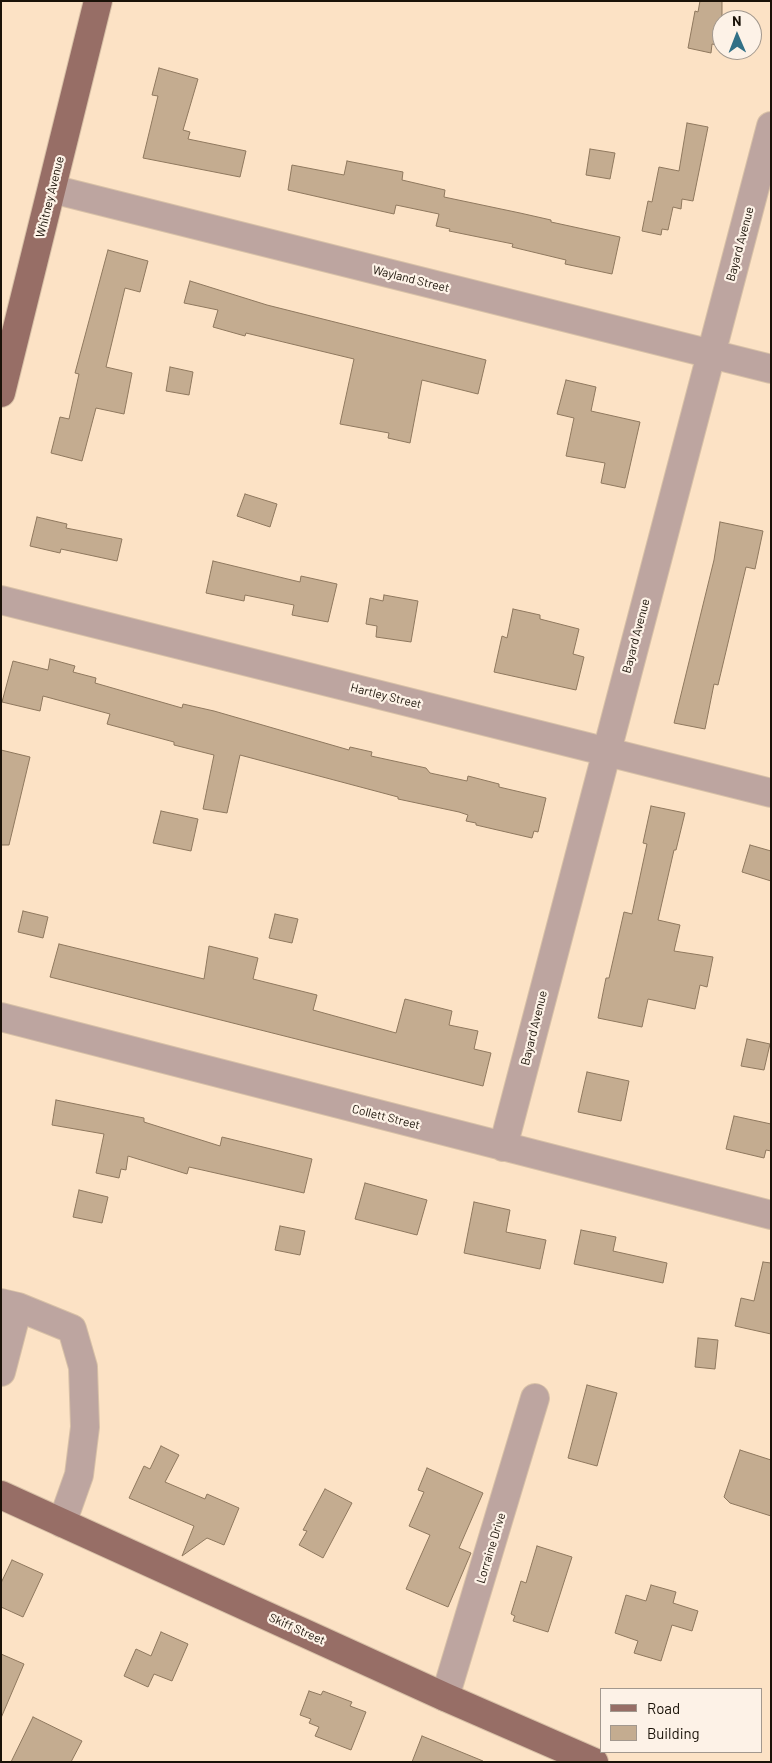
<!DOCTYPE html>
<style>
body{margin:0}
#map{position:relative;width:772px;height:1763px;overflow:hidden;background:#fce2c5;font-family:Barlow,sans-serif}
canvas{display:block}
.frame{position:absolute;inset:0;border:2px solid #1a1208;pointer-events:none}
.legend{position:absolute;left:600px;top:1688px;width:162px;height:65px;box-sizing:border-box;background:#fdf2e7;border:1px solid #a2988e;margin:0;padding:6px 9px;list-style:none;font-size:15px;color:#1a1208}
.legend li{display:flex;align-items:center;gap:10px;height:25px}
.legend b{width:25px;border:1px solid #a2988e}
.north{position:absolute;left:712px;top:10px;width:50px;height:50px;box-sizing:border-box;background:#fdf2e7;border:1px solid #a2988e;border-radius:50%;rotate:359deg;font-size:14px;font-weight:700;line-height:20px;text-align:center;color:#1a1208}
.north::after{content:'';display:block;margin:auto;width:18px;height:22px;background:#327086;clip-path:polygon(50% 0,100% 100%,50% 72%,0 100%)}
</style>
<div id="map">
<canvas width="772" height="1763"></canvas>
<div class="frame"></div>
<ul class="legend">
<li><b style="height:6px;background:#976e66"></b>Road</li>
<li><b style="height:14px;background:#c4ac90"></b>Building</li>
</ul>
<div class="north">N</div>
</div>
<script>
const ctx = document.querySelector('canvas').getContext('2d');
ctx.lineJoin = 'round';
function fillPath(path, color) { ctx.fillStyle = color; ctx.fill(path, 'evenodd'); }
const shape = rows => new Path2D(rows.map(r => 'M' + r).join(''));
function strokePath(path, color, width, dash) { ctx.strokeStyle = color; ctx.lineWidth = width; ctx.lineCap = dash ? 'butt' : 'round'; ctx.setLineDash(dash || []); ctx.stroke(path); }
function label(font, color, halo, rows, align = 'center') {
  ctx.font = font + ' Barlow,sans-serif'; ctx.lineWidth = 4.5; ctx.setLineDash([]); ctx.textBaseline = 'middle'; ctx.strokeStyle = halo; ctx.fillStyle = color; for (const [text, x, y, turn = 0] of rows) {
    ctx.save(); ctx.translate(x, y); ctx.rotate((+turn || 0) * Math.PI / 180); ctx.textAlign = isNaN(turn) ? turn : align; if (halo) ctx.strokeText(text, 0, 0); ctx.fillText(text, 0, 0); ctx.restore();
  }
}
const building = shape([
 [700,1,722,1,722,46,712,44,711,53,688,48,695,11,698,12,700,1],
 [159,68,198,79,183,130,190,132,188,139,246,151,240,177,143,158,158,96,152,95,159,68],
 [687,123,708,127,693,201,682,199,681,209,673,207,668,230,662,229,661,235,642,231,648,201,652,202,659,167,679,171,687,123],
 [590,149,615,153,610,179,586,175,590,149],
 [347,161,403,172,402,180,445,190,444,197,520,213,551,220,551,222,620,237,612,274,565,264,566,260,512,247,513,244,449,231,450,229,436,226,439,214,396,205,394,214,288,190,292,165,344,175,347,161],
 [108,250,148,261,140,292,125,288,106,367,132,373,124,414,96,408,82,461,51,453,60,417,69,419,79,374,75,373,108,250],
 [190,281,267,305,486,360,478,394,422,380,410,443,388,438,389,433,340,424,354,359,246,333,245,336,213,327,218,310,184,303,190,281],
 [170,367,193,372,189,395,166,391,170,367],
 [566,380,596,387,591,411,640,422,625,488,601,483,605,463,566,456,574,418,557,414,566,380],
 [245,494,277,504,270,527,237,516,245,494],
 [37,517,67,524,66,528,122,539,117,561,61,549,60,553,30,546,37,517],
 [720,522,763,531,755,569,746,567,718,685,714,684,705,729,674,723,714,560,720,522],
 [213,561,300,582,301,576,337,584,328,622,292,615,294,605,245,595,244,601,206,593,213,561],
 [384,595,418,601,411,642,376,637,377,626,366,624,370,598,383,601,384,595],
 [513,609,540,615,540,619,579,629,573,654,584,657,576,690,494,672,502,636,507,638,513,609],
 [50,659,75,666,73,672,96,678,95,683,182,708,183,704,214,711,349,750,350,747,372,752,371,756,426,768,430,773,467,781,468,776,499,784,499,787,546,798,538,832,534,831,532,838,476,825,476,823,466,821,468,815,459,812,398,799,398,797,240,755,227,813,203,809,214,755,174,745,174,742,107,724,110,714,43,696,40,711,2,702,13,661,48,670,50,659],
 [1,750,30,757,9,845,1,845,1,750],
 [651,806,685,813,676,850,674,850,658,920,680,925,674,951,713,957,707,987,700,985,695,1009,648,999,642,1027,598,1018,606,978,609,978,624,912,632,914,647,844,643,843,651,806],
 [161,811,198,819,191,851,153,843,161,811],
 [750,845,771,851,771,881,742,872,750,845],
 [23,911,48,917,43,938,18,932,23,911],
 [275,914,298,919,292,943,269,938,275,914],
 [59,944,204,979,209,946,258,958,253,979,317,995,313,1010,396,1033,405,999,452,1011,449,1025,478,1031,474,1049,491,1053,483,1086,50,977,59,944],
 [747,1039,770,1044,764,1070,741,1066,747,1039],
 [587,1072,629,1081,621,1121,578,1112,587,1072],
 [56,1100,144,1118,144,1122,220,1146,222,1137,312,1159,304,1193,189,1167,187,1174,128,1156,126,1170,121,1169,119,1178,96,1173,104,1134,52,1125,56,1100],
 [734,1116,771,1124,771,1151,766,1150,764,1158,726,1149,734,1116],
 [365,1183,427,1200,417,1235,355,1219,365,1183],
 [79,1190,108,1197,102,1223,73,1217,79,1190],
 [474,1202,510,1210,506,1232,546,1240,540,1269,464,1253,474,1202],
 [280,1226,305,1231,300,1255,275,1250,280,1226],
 [581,1230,616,1237,613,1251,667,1263,663,1283,574,1264,581,1230],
 [763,1262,771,1263,771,1334,735,1326,741,1298,754,1301,763,1262],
 [698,1338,718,1340,715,1369,695,1367,698,1338],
 [587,1385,617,1393,597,1466,568,1458,587,1385],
 [161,1446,179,1455,165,1482,205,1499,207,1494,239,1508,224,1545,207,1538,182,1556,194,1526,129,1498,144,1466,150,1469,161,1446],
 [740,1450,771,1460,771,1516,730,1503,724,1497,740,1450],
 [427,1468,483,1493,459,1548,471,1553,448,1607,406,1589,430,1535,409,1526,424,1492,418,1490,427,1468],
 [325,1489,352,1503,323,1558,299,1545,307,1531,303,1530,325,1489],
 [537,1546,572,1557,548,1632,513,1621,515,1616,511,1614,521,1581,526,1583,537,1546],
 [12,1560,43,1574,23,1617,1,1607,1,1583,12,1560],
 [651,1585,676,1592,673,1603,698,1611,692,1631,672,1625,661,1661,634,1653,638,1641,615,1633,626,1595,646,1601,651,1585],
 [161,1632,188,1644,172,1681,154,1674,148,1687,124,1676,136,1649,151,1656,161,1632],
 [1,1654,24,1664,1,1718,1,1654],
 [309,1691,321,1695,323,1691,352,1702,350,1706,366,1712,351,1750,315,1736,319,1727,309,1723,311,1719,300,1715,309,1691],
 [33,1717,82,1741,71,1762,11,1762,33,1717],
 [422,1736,483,1761,482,1762,412,1762,422,1736]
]);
fillPath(building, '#c4ac90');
strokePath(building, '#8f785e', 1);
const minor = shape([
 [52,189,771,369],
 [1,600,771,793],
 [1,1017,771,1215],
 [503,1147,771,126],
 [1,1303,18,1307,1,1372],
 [18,1307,72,1329,83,1367,85,1427,79,1475,62,1523],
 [445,1697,535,1398]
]);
const major = shape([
 [1,393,98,1],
 [1,1495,445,1697,594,1762]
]);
strokePath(minor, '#d8c1a7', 30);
strokePath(major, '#d8c1a7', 30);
strokePath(minor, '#bda5a0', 28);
strokePath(major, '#976e66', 28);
label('12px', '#1a1208', '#fdf2e7', [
 ["Whitney Avenue",50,197,-76],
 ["Bayard Avenue",740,244,-75],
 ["Wayland Street",411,279,14],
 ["Bayard Avenue",636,636,-75],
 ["Hartley Street",386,696,14],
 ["Bayard Avenue",534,1028,-76],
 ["Collett Street",386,1117,14],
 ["Lorraine Drive",491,1548,-73],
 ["Skiff Street",297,1629,24]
]);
</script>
